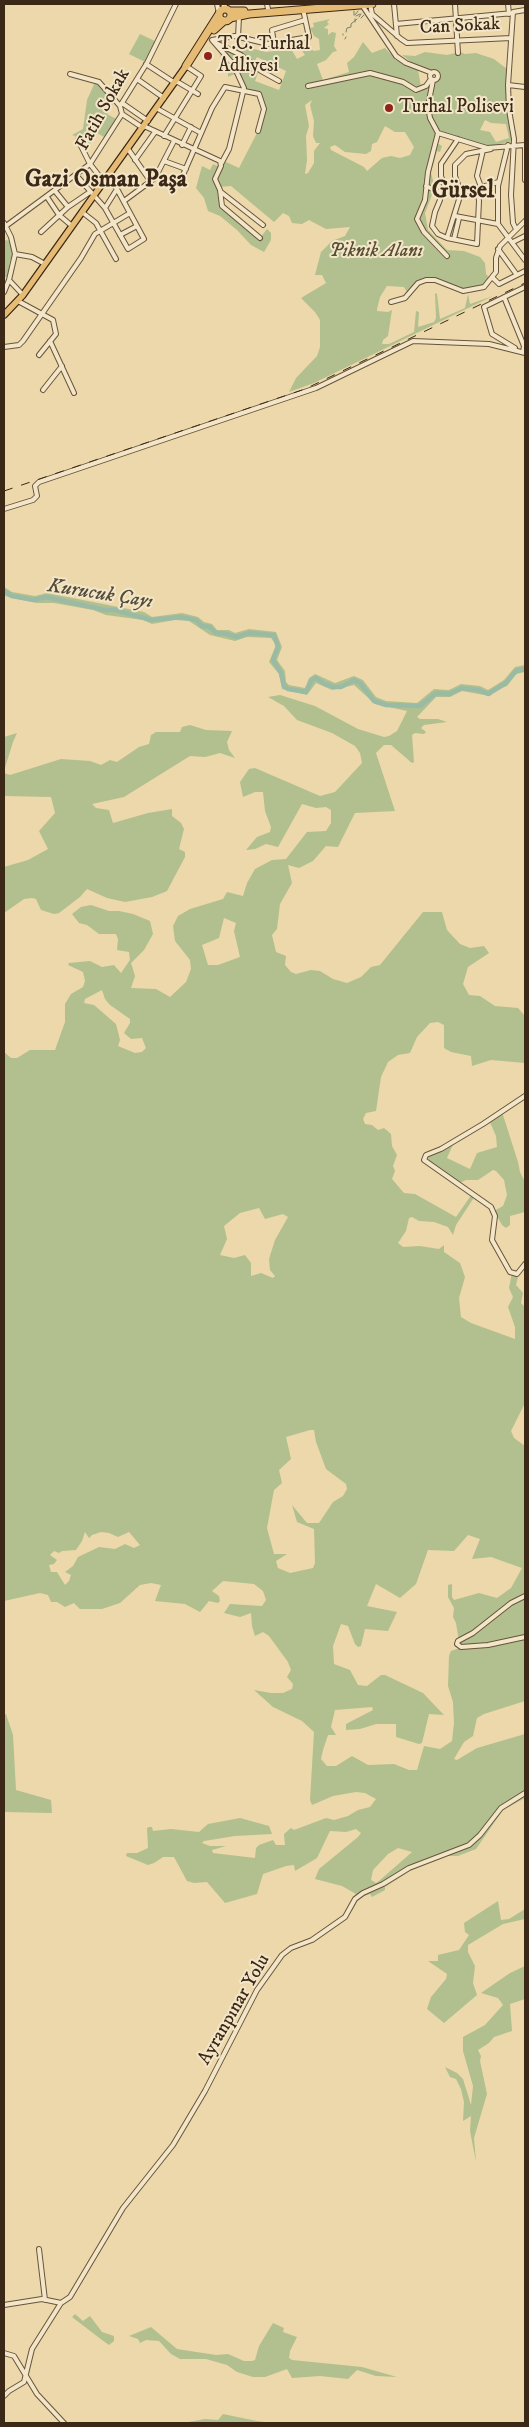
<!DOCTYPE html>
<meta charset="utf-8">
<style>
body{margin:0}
#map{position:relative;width:529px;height:2427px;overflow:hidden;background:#ecd8aa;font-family:"IM FELL DW Pica",serif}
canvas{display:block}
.frame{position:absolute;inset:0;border:5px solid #3c2816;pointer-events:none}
</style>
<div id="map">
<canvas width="529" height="2427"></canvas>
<div class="frame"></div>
</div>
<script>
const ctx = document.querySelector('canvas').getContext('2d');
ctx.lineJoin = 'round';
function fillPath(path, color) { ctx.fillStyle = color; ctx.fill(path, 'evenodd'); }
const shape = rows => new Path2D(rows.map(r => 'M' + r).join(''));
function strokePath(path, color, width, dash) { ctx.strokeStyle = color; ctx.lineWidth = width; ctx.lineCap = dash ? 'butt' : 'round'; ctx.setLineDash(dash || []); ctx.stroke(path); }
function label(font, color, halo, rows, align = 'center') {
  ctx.font = font + ' "IM FELL DW Pica",serif'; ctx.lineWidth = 4; ctx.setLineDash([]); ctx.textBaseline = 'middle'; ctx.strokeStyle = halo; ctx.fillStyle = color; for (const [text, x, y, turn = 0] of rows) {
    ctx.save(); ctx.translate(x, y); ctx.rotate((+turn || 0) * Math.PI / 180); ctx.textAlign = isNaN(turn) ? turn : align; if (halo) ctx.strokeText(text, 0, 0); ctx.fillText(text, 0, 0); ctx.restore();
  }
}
fillPath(shape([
 [330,19,327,22,329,24,324,28,328,29,328,35,332,32,336,33,334,46,337,51,333,52,326,60,317,64,323,80,349,72,347,63,354,57,363,42,372,53,385,48,396,60,418,70,421,87,424,85,431,88,433,80,438,78,437,74,412,63,402,55,415,56,425,52,447,55,460,52,465,54,476,53,494,59,507,69,506,100,512,141,490,146,480,144,479,146,438,133,435,142,442,146,440,152,437,151,431,173,435,187,425,213,428,230,447,250,464,251,480,257,485,263,486,274,491,280,488,284,467,291,439,281,423,280,408,294,404,287,387,286,380,297,377,309,377,311,388,312,392,310,388,336,383,340,382,344,389,344,414,332,416,311,419,312,418,327,434,322,436,318,435,293,437,294,440,319,465,308,468,294,470,304,493,296,314,383,289,392,296,378,317,356,320,347,320,320,315,312,301,298,326,283,322,275,315,275,321,252,332,241,345,236,350,227,326,229,309,220,302,224,292,223,289,216,283,213,274,222,231,186,219,187,221,203,260,238,267,229,271,233,271,240,264,252,251,245,237,230,220,216,208,211,204,198,196,188,202,166,210,170,213,164,220,167,221,164,226,162,239,168,260,127,264,109,260,94,244,90,237,73,228,77,228,69,220,56,227,46,242,46,266,52,291,49,297,59,305,55,301,49,304,45,314,51,320,50,319,39,314,36,310,28,314,27,313,23],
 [257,57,286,71,279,90,255,81,259,70,253,65],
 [312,100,310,105,314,121,313,136,316,143,320,143,314,151,314,163,308,173,305,174,307,160,306,136,309,126,305,105],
 [485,120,491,123,506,124,509,138,496,142,490,132,480,130],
 [385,126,395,132,405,132,414,147,410,155,400,158,391,156,382,158,367,171,364,167,331,150,330,147,335,145,345,152,366,154,371,151,372,144,377,142],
 [140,34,157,42,147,63,129,54],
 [96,80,115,100,107,114,118,120,106,138,97,133,84,153,75,136,72,135,83,129,87,100],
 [4,240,12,241,15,260,10,260,9,266,13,267,9,280,7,277,4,277],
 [4,587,12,592,35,596,47,593,144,612,152,617,182,613,198,617,204,622,212,624,217,630,229,630,235,633,249,629,276,632,282,647,277,660,285,671,286,682,289,685,305,688,309,678,315,674,335,683,354,676,363,680,376,697,386,701,417,703,434,689,449,690,461,684,480,686,488,690,504,680,515,667,525,665,525,672,516,674,507,686,496,690,490,696,462,691,450,697,436,697,417,717,420,719,438,719,447,722,424,725,421,728,426,732,424,734,415,733,412,735,414,762,412,763,391,745,384,745,376,753,395,811,355,813,338,847,326,846,313,861,299,868,288,865,292,883,280,904,277,929,272,935,276,952,286,956,285,965,291,972,296,974,311,970,320,971,333,979,347,983,361,977,371,967,380,965,423,912,442,912,447,930,460,944,470,948,484,946,489,953,468,967,463,984,469,995,480,996,495,1006,518,1008,525,1016,525,1063,491,1060,472,1066,471,1056,451,1052,444,1048,444,1025,438,1022,430,1023,417,1037,410,1053,398,1055,388,1062,381,1077,376,1111,366,1113,363,1119,365,1124,372,1125,378,1130,384,1128,391,1134,392,1146,397,1155,393,1166,395,1171,392,1179,404,1193,415,1194,456,1217,472,1194,475,1196,456,1225,453,1235,448,1227,434,1222,419,1221,412,1217,409,1218,406,1231,398,1243,403,1247,420,1246,439,1249,444,1245,444,1252,460,1263,465,1277,459,1298,461,1317,471,1323,515,1339,515,1327,508,1307,513,1297,509,1288,512,1273,519,1273,516,1285,523,1293,521,1303,525,1307,525,1403,511,1431,514,1438,525,1446,525,1701,484,1714,477,1718,473,1736,464,1742,454,1759,457,1760,477,1748,525,1734,525,1798,503,1810,476,1849,458,1856,446,1856,410,1871,385,1887,385,1890,372,1897,370,1894,359,1898,352,1911,349,1910,350,1903,356,1894,342,1886,315,1879,319,1869,358,1837,361,1833,356,1829,346,1832,330,1831,317,1858,295,1871,294,1865,286,1866,263,1874,257,1894,225,1903,207,1882,194,1883,187,1881,174,1857,163,1857,154,1863,148,1865,126,1856,127,1853,137,1853,148,1848,147,1828,149,1827,152,1827,153,1831,171,1829,199,1832,208,1824,240,1818,269,1826,272,1834,235,1836,204,1841,202,1843,210,1846,226,1846,212,1850,213,1853,255,1858,256,1848,259,1845,273,1840,276,1845,285,1845,284,1834,291,1828,294,1830,326,1818,334,1820,348,1816,358,1810,370,1807,376,1799,365,1793,356,1792,333,1796,312,1805,310,1800,314,1732,302,1721,273,1707,254,1690,271,1693,283,1693,292,1689,293,1684,287,1677,291,1670,288,1662,269,1636,263,1632,255,1636,252,1626,251,1613,240,1617,224,1613,230,1604,262,1606,266,1600,263,1591,254,1584,223,1581,212,1591,219,1596,220,1601,218,1603,209,1601,200,1612,185,1604,155,1601,161,1585,151,1583,140,1585,120,1603,102,1609,80,1609,74,1603,65,1607,57,1602,51,1602,48,1595,40,1593,4,1601,4,1052,11,1058,17,1058,30,1050,55,1050,65,1022,65,1004,71,994,83,987,85,981,83,972,68,965,69,963,90,961,102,967,114,965,121,973,130,960,129,952,117,950,118,939,116,934,99,934,87,925,79,923,72,914,81,907,91,905,109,911,119,911,133,914,150,921,153,934,144,950,131,963,135,976,131,988,156,989,170,997,186,982,191,969,190,960,175,941,173,926,178,916,190,909,223,899,227,892,243,896,247,883,255,869,272,860,286,859,307,832,326,831,331,823,331,810,326,807,316,808,302,804,278,847,266,844,255,849,246,850,257,837,270,832,271,827,265,811,263,792,255,792,243,797,240,782,249,769,255,768,320,796,335,792,362,763,360,753,355,746,332,733,297,720,284,706,268,697,280,695,315,706,358,729,384,737,389,736,397,731,407,711,375,704,354,685,332,690,316,683,307,695,282,689,279,674,269,662,276,645,271,638,247,637,235,641,210,635,189,621,175,620,152,624,143,620,106,615,93,610,54,603,37,603,8,597,4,595],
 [224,918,236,923,234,931,240,957,218,965,208,965,202,945,219,938],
 [102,990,105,999,110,1005,130,1019,130,1023,124,1033,131,1039,142,1038,146,1048,142,1052,135,1053,118,1046,120,1040,116,1024,94,1005,84,1003,85,999],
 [259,1208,265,1219,283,1214,288,1217,275,1240,269,1259,270,1270,275,1276,273,1278,261,1273,251,1276,251,1263,245,1255,234,1258,220,1255,227,1239,224,1226,240,1213],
 [310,1430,314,1430,316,1442,326,1469,346,1484,347,1489,343,1496,333,1502,319,1523,307,1523,292,1505,297,1522,314,1529,315,1563,313,1568,290,1573,278,1568,276,1561,287,1554,274,1554,267,1528,274,1490,282,1483,279,1470,291,1459,286,1437],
 [85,1532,89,1538,92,1535,101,1532,109,1533,118,1537,129,1532,140,1545,134,1548,125,1544,115,1549,99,1547,78,1557,73,1566,65,1572,71,1575,69,1581,65,1585,57,1572,51,1572,49,1565,54,1564,57,1560,50,1555,54,1551,59,1553,62,1551,76,1550,82,1541],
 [468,1535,480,1539,472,1559,491,1557,522,1568,511,1588,497,1598,479,1593,454,1600,452,1597,452,1584,448,1585,448,1597,454,1608,453,1617,456,1623,460,1648,451,1651,449,1656,448,1686,453,1702,454,1723,452,1741,440,1749,424,1746,417,1770,409,1770,394,1764,368,1765,352,1756,336,1766,327,1766,321,1759,323,1750,328,1735,336,1735,331,1727,335,1710,372,1707,373,1710,346,1724,346,1730,360,1729,376,1724,396,1724,396,1737,419,1744,422,1743,429,1714,444,1715,423,1693,385,1675,381,1675,367,1686,358,1685,350,1670,334,1664,333,1646,341,1624,348,1626,355,1644,358,1647,361,1646,365,1629,388,1631,397,1612,367,1606,376,1584,400,1598,416,1584,428,1550,454,1551],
 [398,1848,412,1852,379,1881,376,1883,371,1880,373,1870,388,1854],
 [190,725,206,730,232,731,227,742,229,750,235,758,220,753,205,757,190,756,124,797,92,804,96,808,109,810,113,823,148,813,172,809,172,816,181,823,184,829,179,849,185,852,185,857,167,891,152,897,125,902,107,898,87,889,80,897,59,913,54,914,41,910,36,899,32,898,24,899,4,913,4,867,28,860,48,849,39,831,55,813,51,797,4,796,4,773,10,775,61,759,90,761,101,765,110,760,117,762,139,747,149,744,151,735,156,732,180,732,182,727],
 [17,733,13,742,4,771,4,737],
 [502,1112,518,1162,520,1172,525,1182,525,1212,510,1216,510,1225,506,1228,502,1225,494,1211,503,1206,507,1195,504,1180,496,1171,493,1170,478,1180,466,1180,457,1184,424,1158,454,1142,447,1158,470,1169,477,1153,497,1147,496,1136,489,1120],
 [6,1714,13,1735,16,1790,51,1800,52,1813,4,1812,4,1715],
 [498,1901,501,1920,509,1919,525,1909,525,1919,503,1924,468,1945,468,1952,475,1966,473,1983,477,1995,444,2023,427,2009,431,1997,446,1979,447,1974,428,1961,438,1961,438,1955,459,1950,469,1935,465,1932,464,1923],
 [525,1966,525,1999,510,2004,512,2031,494,2037,489,2043,478,2050,481,2056,480,2061,487,2094,474,2138,476,2162,470,2131,471,2116,463,2121,464,2102,461,2089,456,2079,450,2077,445,2067,457,2073,463,2079,471,2105,473,2086,463,2051,463,2037,485,2025,503,2005,498,1998,481,1993,510,1973],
 [75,2314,83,2321,90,2316,102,2332,114,2336,114,2341,109,2345,102,2340,72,2317],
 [273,2323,284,2328,283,2332,297,2337,290,2351,289,2358,292,2360,362,2367,397,2377,376,2376,357,2370,348,2379,320,2376,292,2378,287,2369,265,2377,253,2377,237,2372,227,2365,206,2359,180,2359,171,2354,159,2341,146,2340,140,2343,138,2339,129,2336,151,2327,177,2349,216,2355,228,2354,244,2361,252,2361,255,2360,259,2346],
 [223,2414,257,2421,274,2423,183,2423,205,2419,218,2420]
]), '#b1c08e');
strokePath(shape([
 [354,11,354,15],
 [355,15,358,11],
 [356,16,360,14],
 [359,17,361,14],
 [361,18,364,15],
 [355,19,355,22],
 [346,32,347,28,351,27,351,24,357,19],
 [343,34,343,35],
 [345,39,346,37]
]), '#74806c', 1);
strokePath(shape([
 [4,591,12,596,34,600,46,597,105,610,115,610,151,620,181,617,196,620,202,626,210,627,216,633,227,634,236,637,249,633,274,635,278,647,273,660,281,673,284,686,288,689,306,692,312,680,316,678,325,684,334,687,341,687,354,680,360,683,374,701,386,705,420,706,436,693,449,694,462,688,479,690,488,694,506,683,516,671,525,669]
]), '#99baa5', 4.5);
const minor = shape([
 [217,4,219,13],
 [223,4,228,10],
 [267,4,268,9],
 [370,4,372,14,401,39,407,43,511,38],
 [394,4,397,36],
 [455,4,458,53],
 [508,4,509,14],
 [362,5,396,56,406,63,432,73],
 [396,24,513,13],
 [238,37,239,17],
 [216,43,241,55,261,71,279,81],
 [274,44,272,30,305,20],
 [146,64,175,83],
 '430 76a4 4 0 1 1 8 0a4 4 0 1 1-8 0Z',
 [70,74,99,82,120,106],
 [137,79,164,98],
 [433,80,428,106,430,118,438,133,487,148,525,145],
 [176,81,198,94],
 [508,85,525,87],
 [308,86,370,73,403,82,416,90,426,86,431,79],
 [122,103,148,121],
 [156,108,201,133],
 [122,114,143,128],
 [144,126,220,161,221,166,215,179,220,190,222,206,260,238],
 [438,133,428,172,425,200,417,219,424,232,447,256],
 [164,136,201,76,186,66],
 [78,140,90,164,104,182],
 [182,145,191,127],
 [508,145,498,186,498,224,525,260],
 [525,145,525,180],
 [128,149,151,182],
 [135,160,155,132],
 [164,161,186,169],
 [221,164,229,149,244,88,233,64,212,40,235,36,268,44,309,37,303,9],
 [76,175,105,208],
 [183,175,212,108,225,87,259,94,264,109,258,131],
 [108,177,117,189,144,239,128,249,105,208,117,189],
 [426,186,439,192,459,194,498,182],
 [481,187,477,176,483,150],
 [477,189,479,201,477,244,447,238,461,193,455,176,455,165,466,154,491,149],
 [55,191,68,207],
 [221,192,263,225],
 [447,193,441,176,441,164,458,139],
 [47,197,59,215,72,226],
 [440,200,435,212,432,226,438,234,447,238],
 [124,201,155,178,174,141],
 [82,212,96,223,116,259],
 [455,216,498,224],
 [4,223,11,237,15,254,9,280,23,295],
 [6,226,90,164,122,114,120,106,147,63,176,4],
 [516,229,513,223,511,195,514,139,509,110,508,85,513,12,525,10],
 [41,232,68,207,90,192],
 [120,235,137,226],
 [454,239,459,218],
 [513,242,525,236],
 [498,249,517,275],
 [15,254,32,257,45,264],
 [493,278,499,284,525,271],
 [4,292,9,280],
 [504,297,524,346,523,352],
 [18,301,53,320,56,334,39,355],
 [391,302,405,298,418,283,426,280,435,280,463,291,484,287,496,272,496,258,500,246,525,221],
 [50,341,74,393],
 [4,347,19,345,23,341,81,258,95,234,130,213],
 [515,348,492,334,484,307,525,287],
 [43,390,62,366],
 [4,509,33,500,37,496,35,486,39,482,316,388,413,341,489,344,525,353],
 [525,1096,483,1124,441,1149,426,1155,424,1160,491,1207,495,1216,492,1240,510,1272,517,1274,525,1264],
 [525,1596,511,1603,473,1633,458,1641,457,1644,461,1647,488,1645,525,1637],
 [39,2249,45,2300],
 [4,2305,42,2299,61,2303,70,2297,123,2208,173,2145,205,2091,257,1990,282,1955,291,1948,312,1940,345,1917,355,1899,363,1893,383,1884,409,1868,469,1845,480,1835,501,1808,525,1793],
 [4,2353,14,2356,37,2394,64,2423],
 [4,2396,9,2391,24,2382,32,2349,61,2303]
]);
const major = shape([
 [4,315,23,295,186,66]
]);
const highway = shape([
 '219 15a6 6 0 1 1 12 0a6 6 0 1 1-12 0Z',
 [230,11,244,11],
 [230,18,249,14,372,4],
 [214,30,224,21],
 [186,66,219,14]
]);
strokePath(minor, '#68543b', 6);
strokePath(major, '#3c2816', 8);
strokePath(highway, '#3c2816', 9);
strokePath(minor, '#f3e6c8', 4);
strokePath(major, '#e6bc75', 5.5);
strokePath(highway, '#e6bc75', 7);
strokePath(shape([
 [4,491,305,389,525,283]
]), '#3c2816', 1, [9, 9]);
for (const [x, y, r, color] of [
 [208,56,5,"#8f2418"],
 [389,108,5,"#8f2418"]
]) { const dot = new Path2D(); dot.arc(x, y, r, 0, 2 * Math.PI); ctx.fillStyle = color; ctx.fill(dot); strokePath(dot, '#f3e6c8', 2); }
label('19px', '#3c2816', '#f3e6c8', [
 ["Can Sokak",460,27,-3],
 ["Fatih Sokak",104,110,-61],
 ["Ayranpınar Yolu",235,2010,-60]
]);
label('19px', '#3c2816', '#f3e6c8', [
 ["T.C. Turhal",218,45],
 ["Adliyesi",218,67],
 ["Turhal Polisevi",399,108]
], 'left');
label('italic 19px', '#594e34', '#f3e6c8', [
 ["Piknik Alanı",376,252]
]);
label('italic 20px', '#534c3a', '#f3e6c8', [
 ["Kurucuk Çayı",100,595,9]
]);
label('bold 24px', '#3c2816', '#f3e6c8', [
 ["Gazi Osman Paşa",106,181],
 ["Gürsel",463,192]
]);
</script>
